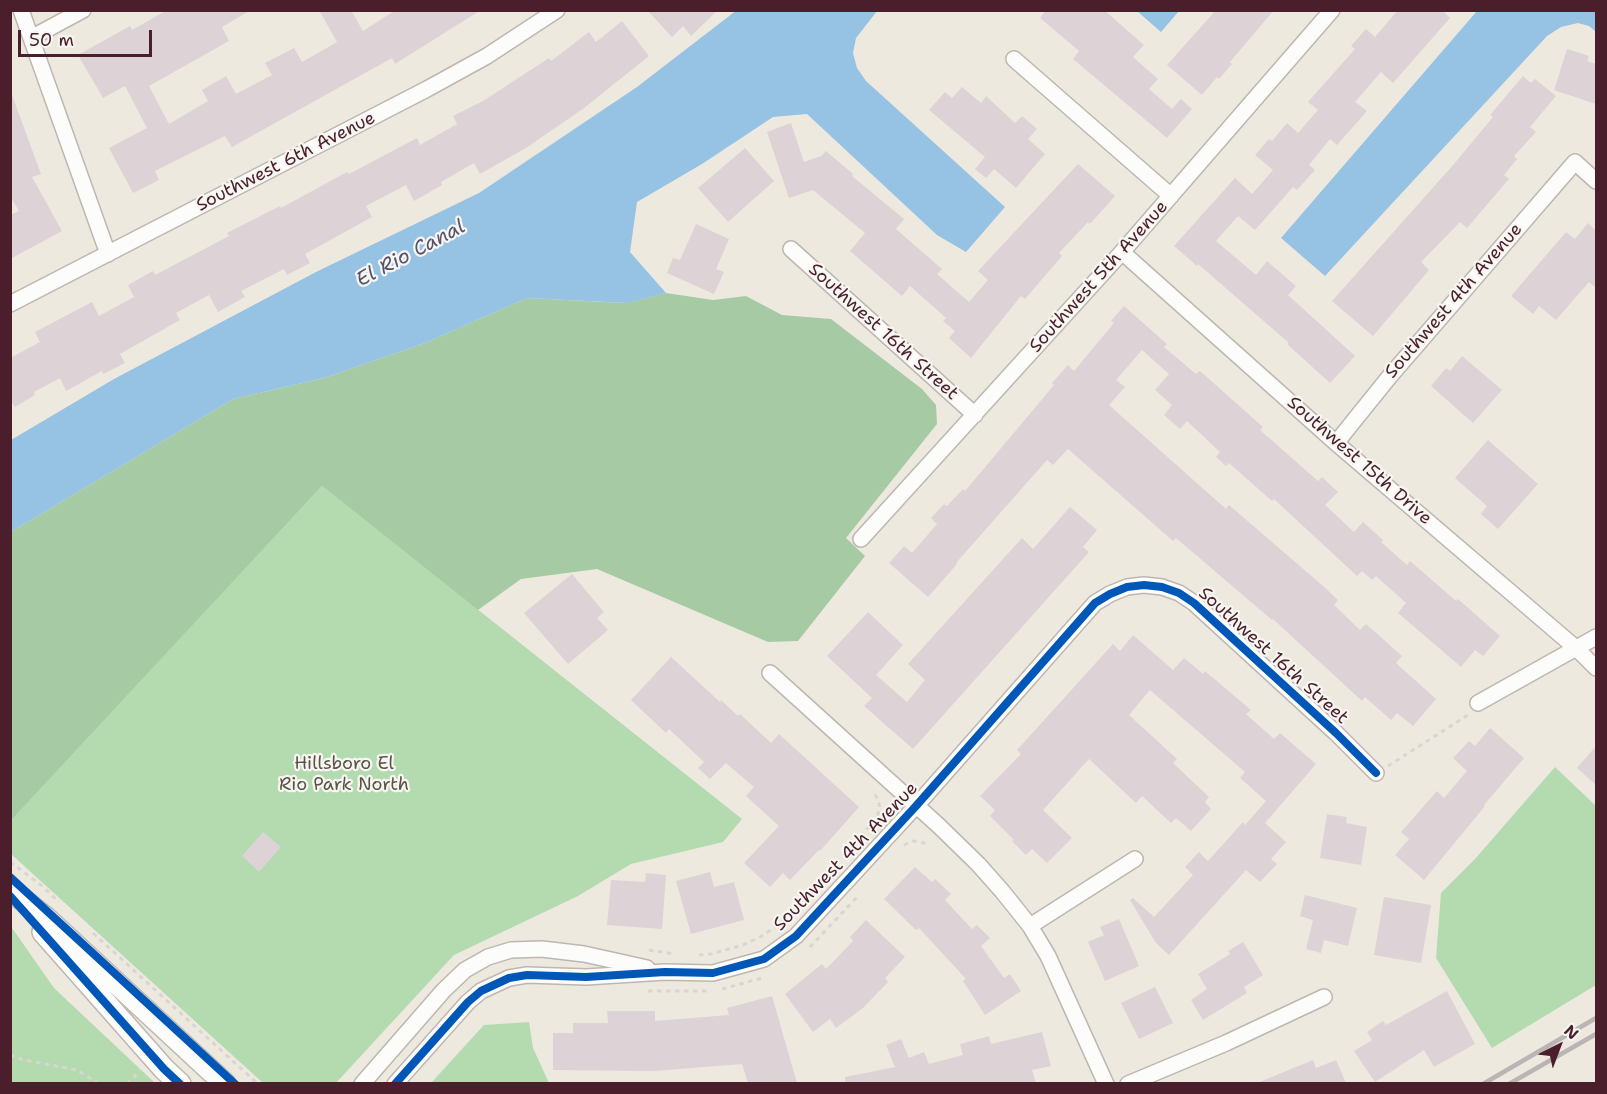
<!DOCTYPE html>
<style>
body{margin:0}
#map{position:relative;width:1607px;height:1094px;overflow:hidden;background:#eee9df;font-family:"Shantell Sans",sans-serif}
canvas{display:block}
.frame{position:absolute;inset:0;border:12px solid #4a1f2b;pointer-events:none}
.north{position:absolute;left:1529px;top:1016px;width:60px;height:60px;-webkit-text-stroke:4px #f6f6f2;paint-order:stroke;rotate:42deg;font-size:16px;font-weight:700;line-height:24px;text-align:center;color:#4a1f2b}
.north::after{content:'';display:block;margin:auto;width:21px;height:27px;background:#4a1f2b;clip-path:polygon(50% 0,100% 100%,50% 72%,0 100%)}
.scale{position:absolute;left:18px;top:30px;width:134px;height:27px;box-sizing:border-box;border:3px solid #4a1f2b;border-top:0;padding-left:8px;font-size:18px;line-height:21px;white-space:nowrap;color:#4a1f2b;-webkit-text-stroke:4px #f6f6f2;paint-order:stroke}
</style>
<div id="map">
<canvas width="1607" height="1094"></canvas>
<div class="frame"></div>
<div class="north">N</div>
<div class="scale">50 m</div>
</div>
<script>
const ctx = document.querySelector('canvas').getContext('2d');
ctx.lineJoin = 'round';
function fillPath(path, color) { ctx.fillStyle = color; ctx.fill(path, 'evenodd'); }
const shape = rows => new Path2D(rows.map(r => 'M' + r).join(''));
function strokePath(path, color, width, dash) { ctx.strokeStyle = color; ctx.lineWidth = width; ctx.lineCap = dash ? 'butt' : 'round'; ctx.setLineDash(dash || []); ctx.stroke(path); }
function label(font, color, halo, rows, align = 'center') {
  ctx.font = font + ' "Shantell Sans",sans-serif'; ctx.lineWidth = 4.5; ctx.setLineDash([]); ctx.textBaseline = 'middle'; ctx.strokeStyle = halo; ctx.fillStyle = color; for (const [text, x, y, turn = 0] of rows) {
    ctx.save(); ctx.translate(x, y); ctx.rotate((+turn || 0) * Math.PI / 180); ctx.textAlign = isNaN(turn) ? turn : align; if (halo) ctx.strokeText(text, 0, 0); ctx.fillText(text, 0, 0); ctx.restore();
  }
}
fillPath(shape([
 [322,486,742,819,723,842,631,864,578,896,454,955,335,1084,263,1083,11,854,10,820],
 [1555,767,1596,806,1596,985,1492,1048,1436,958,1441,893,1475,859],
 [10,925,54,988,155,1083,11,1083],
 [529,1022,533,1048,549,1083,431,1083,484,1025]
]), '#b4daaf');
fillPath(shape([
 [666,293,713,300,746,296,782,315,831,319,922,389,936,405,937,424,846,538,865,556,798,641,768,642,597,569,521,579,478,610,322,486,11,820,11,532,233,399,324,378,425,343,527,298,626,303]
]), '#a6caa4');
fillPath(shape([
 [737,10,877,11,856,38,853,53,857,68,866,81,1005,207,966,252,937,235,807,114,773,117,702,164,637,202,630,252,666,293,627,303,527,298,425,343,324,378,233,399,11,532,11,440,114,379,316,272,479,193,637,87],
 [1137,11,1179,11,1161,32],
 [1477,11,1596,11,1596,32,1589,26,1578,23,1561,27,1547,36,1325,276,1281,238]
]), '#96c2e3');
fillPath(shape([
 [167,10,251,10,222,27,229,41,149,86,169,124,208,101,202,90,226,76,236,94,272,75,265,63,294,48,302,62,337,42,319,10,351,10,363,31,396,10,481,10,395,64,392,58,232,147,225,136,155,171,159,180,133,193,109,148,147,128,125,86,103,98,78,55,130,26,132,30],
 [647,10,718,10,691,36,683,26,672,37],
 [1046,10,1104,10,1144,45,1133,57,1158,79,1149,89,1172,109,1181,99,1192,109,1167,138,1073,59,1079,51,1040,18],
 [1216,10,1274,10,1230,62,1232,64,1219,79,1217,77,1202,95,1167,65],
 [1398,10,1442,10,1450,18,1393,83,1381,72,1355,102,1367,111,1337,145,1330,139,1309,165,1315,170,1297,190,1293,187,1255,230,1238,216,1216,241,1256,275,1267,261,1296,286,1288,295,1355,356,1330,383,1287,344,1289,343,1198,264,1197,266,1174,246,1235,178,1252,194,1273,170,1255,155,1269,139,1272,141,1287,123,1298,133,1318,110,1308,102,1355,49,1351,46,1366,29,1375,37],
 [622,21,649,56,584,108,526,148,480,174,474,163,441,182,442,185,414,201,406,185,366,206,372,217,305,254,310,263,287,275,284,269,241,291,245,297,218,312,209,295,176,313,180,320,120,354,125,363,103,374,102,371,66,391,60,378,34,392,35,395,15,407,10,399,10,358,40,342,35,332,92,302,99,316,134,297,128,285,153,271,155,275,229,236,227,233,280,206,281,208,347,172,349,174,417,138,420,145,457,124,453,116,483,101,549,58,551,61,589,32,596,42],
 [1567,49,1589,56,1587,61,1596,64,1596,104,1554,90],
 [1523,76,1531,83,1535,79,1556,96,1530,127,1536,132,1514,156,1517,159,1504,175,1509,179,1467,228,1460,222,1421,262,1429,270,1373,336,1332,301,1454,164,1493,117,1490,115],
 [962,87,981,103,986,96,1015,123,1022,116,1037,129,1028,139,1045,154,1016,188,994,169,986,178,975,169,985,157,929,110,945,92,952,98],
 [10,95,12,95,41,174,32,177,62,231,10,259,10,215,19,211,10,196],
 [791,123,804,162,821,156,826,151,853,174,852,176,904,219,896,229,942,269,937,274,969,302,988,280,978,271,1078,164,1115,196,1090,224,1088,222,1059,253,1062,256,1025,299,1021,296,971,358,949,338,955,331,943,321,946,318,910,286,902,296,850,251,865,233,813,190,789,198,767,132],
 [745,148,774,181,728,222,698,188],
 [1588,223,1596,231,1596,288,1589,282,1556,320,1539,306,1533,314,1511,296,1566,232,1575,239],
 [696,224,729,239,716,269,724,272,714,294,667,273,673,258,680,260],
 [1124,306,1167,344,1164,347,1196,374,1200,371,1263,427,1260,430,1318,481,1322,477,1338,492,1325,505,1354,532,1363,522,1383,540,1381,542,1407,565,1410,561,1456,601,1458,599,1500,636,1483,656,1475,650,1461,667,1398,613,1406,603,1376,576,1372,580,1362,571,1357,576,1274,499,1272,501,1229,463,1226,466,1216,457,1220,452,1187,421,1180,429,1164,415,1172,405,1155,390,1169,374,1142,350,1116,380,1125,387,1109,405,1226,509,1229,505,1322,585,1338,600,1334,605,1360,630,1366,624,1402,656,1396,663,1436,699,1413,726,1397,713,1391,720,1365,697,1362,701,1273,619,1272,620,1176,538,1173,541,1068,449,1053,465,1047,460,956,563,957,564,928,597,889,563,904,546,912,553,937,524,931,518,944,504,947,506,963,489,965,491,1054,385,1052,383,1068,365,1074,371,1114,323,1111,321],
 [1462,356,1502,390,1473,423,1431,386,1446,368,1450,371],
 [1488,440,1538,484,1498,529,1481,514,1487,506,1455,478],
 [1070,507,1097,530,1083,547,1089,552,913,749,864,706,872,698,827,656,868,612,903,645,876,675,907,702,925,680,908,664,1022,538,1033,549],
 [572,574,604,612,597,618,608,630,568,664,524,613],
 [1133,635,1173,670,1184,658,1203,674,1205,671,1251,710,1246,714,1274,739,1280,733,1316,764,1265,823,1286,842,1271,859,1277,864,1260,882,1246,870,1169,955,1156,943,1130,900,1133,898,1154,917,1193,875,1185,867,1199,852,1208,861,1243,822,1245,825,1266,801,1240,778,1245,772,1150,690,1129,715,1177,759,1173,763,1209,797,1205,802,1211,809,1191,831,1176,818,1171,823,1142,796,1136,803,1089,759,1043,810,1072,838,1047,863,1032,849,1026,855,1012,841,1014,840,990,816,995,810,980,796,1021,754,1017,750,1113,644,1120,651],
 [671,657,720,702,721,700,738,716,740,714,771,743,779,734,859,807,820,851,819,850,790,880,783,873,770,887,744,863,779,826,746,796,754,787,726,763,710,779,698,768,704,762,669,729,666,733,631,700],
 [1490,728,1524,758,1484,805,1485,806,1424,880,1395,855,1409,839,1401,832,1437,791,1444,798,1467,771,1453,758,1469,741,1475,746],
 [1596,746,1596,785,1577,768],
 [1327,814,1347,817,1346,823,1367,827,1361,865,1320,858],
 [263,832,281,847,259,872,242,856],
 [915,867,932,882,935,879,951,894,945,900,972,929,977,925,990,938,981,946,1004,978,1010,974,1021,991,985,1015,963,981,966,979,919,928,916,930,884,899],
 [710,872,714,887,734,882,744,920,691,934,676,881],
 [646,873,666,875,662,929,607,925,611,880,645,882],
 [1305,895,1357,908,1348,946,1324,940,1321,953,1306,949,1313,920,1300,916],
 [1384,897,1431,905,1421,963,1374,955],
 [1119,919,1139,966,1105,981,1088,942,1104,935,1100,927],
 [866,920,905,957,885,978,888,982,863,1008,836,1028,830,1019,813,1032,785,994,822,964,826,969,853,941,850,937],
 [1243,942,1263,975,1244,987,1247,993,1203,1020,1191,1000,1207,989,1198,974,1230,954,1228,951],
 [1155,987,1173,1023,1139,1039,1121,1003],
 [1447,991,1475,1044,1434,1067,1424,1050,1375,1082,1354,1051,1372,1040,1367,1032,1383,1021,1386,1025],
 [772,996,797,1083,748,1083,742,1064,654,1071,553,1070,553,1033,573,1033,573,1023,608,1023,607,1011,655,1011,655,1021,729,1015,727,1008],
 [1042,1032,1051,1066,1032,1070,1036,1083,845,1083,845,1077,895,1067,886,1045,901,1039,909,1058,924,1052,929,1064,963,1055,960,1044,989,1036,991,1044],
 [1313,1060,1316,1068,1336,1060,1346,1083,1257,1083]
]), '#ddd2d6');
const minor = shape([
 [21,10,108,254],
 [31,38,83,10],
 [1014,59,1171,196],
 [791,249,975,415],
 [1122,252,1336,443,1577,649,1596,668],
 [10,304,427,89,487,56,557,10],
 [1336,443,1390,376,1575,162,1596,181],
 [861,539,1122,252,1332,10],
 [770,673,939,826,978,864,1002,891,1030,926,1048,956,1106,1084],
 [1478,703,1596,637],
 [1030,926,1135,859],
 [362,1084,444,990,465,970,488,957,511,950,542,949,584,954,647,968],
 [395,1084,468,1002,481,991,509,978,527,975,586,977,665,972,713,973,764,959,796,936,916,806,1095,603,1110,594,1127,587,1144,585,1162,587,1179,593,1194,603,1336,733,1376,773],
 [1128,1084,1226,1043,1324,997]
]);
const secondary = shape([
 [10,890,46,918,225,1084],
 [43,932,164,1069,180,1084]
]);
strokePath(minor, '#beb6b1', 18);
strokePath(secondary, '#beb6b1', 24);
strokePath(shape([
 [1388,766,1468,715],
 [904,845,913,841,930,844],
 [10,862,41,885,59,902],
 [93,933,258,1084],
 [810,947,859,895],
 [649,950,675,954],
 [699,955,711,954,743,945,764,935,785,919,876,819,880,808,878,799,872,791],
 [722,989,762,978],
 [648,991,710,991],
 [10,1055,24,1060,77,1070,99,1084],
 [127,1084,140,1071]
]), '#d9d5d3', 3, [4.5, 4.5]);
strokePath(minor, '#fcfcfa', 15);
strokePath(secondary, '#fcfcfa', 21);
strokePath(shape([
 [1483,1084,1596,1018],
 [1509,1084,1596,1034]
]), '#bab4b4', 4.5);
strokePath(shape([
 [10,877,235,1084],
 [10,896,164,1069,180,1084],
 [395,1084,468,1002,481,991,509,978,527,975,586,977,665,972,713,973,764,959,796,936,916,806,1095,603,1110,594,1127,587,1144,585,1162,587,1179,593,1194,603,1336,733,1376,773]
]), '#0057b8', 8);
label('18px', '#4a1f2b', '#f6f6f2', [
 ["Southwest 6th Avenue",286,162,-27],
 ["Southwest 5th Avenue",1099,277,-48],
 ["Southwest 4th Avenue",1454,301,-49],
 ["Southwest 16th Street",883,332,42],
 ["Southwest 15th Drive",1359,461,41],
 ["Southwest 16th Street",1273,656,42],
 ["Southwest 4th Avenue",846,857,-46]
]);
label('18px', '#5c5347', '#f6f6f2', [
 ["Hillsboro El",344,764],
 ["Rio Park North",344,785]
]);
label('italic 20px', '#58526c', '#f6f6f2', [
 ["El Rio Canal",411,254,-28]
]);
</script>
